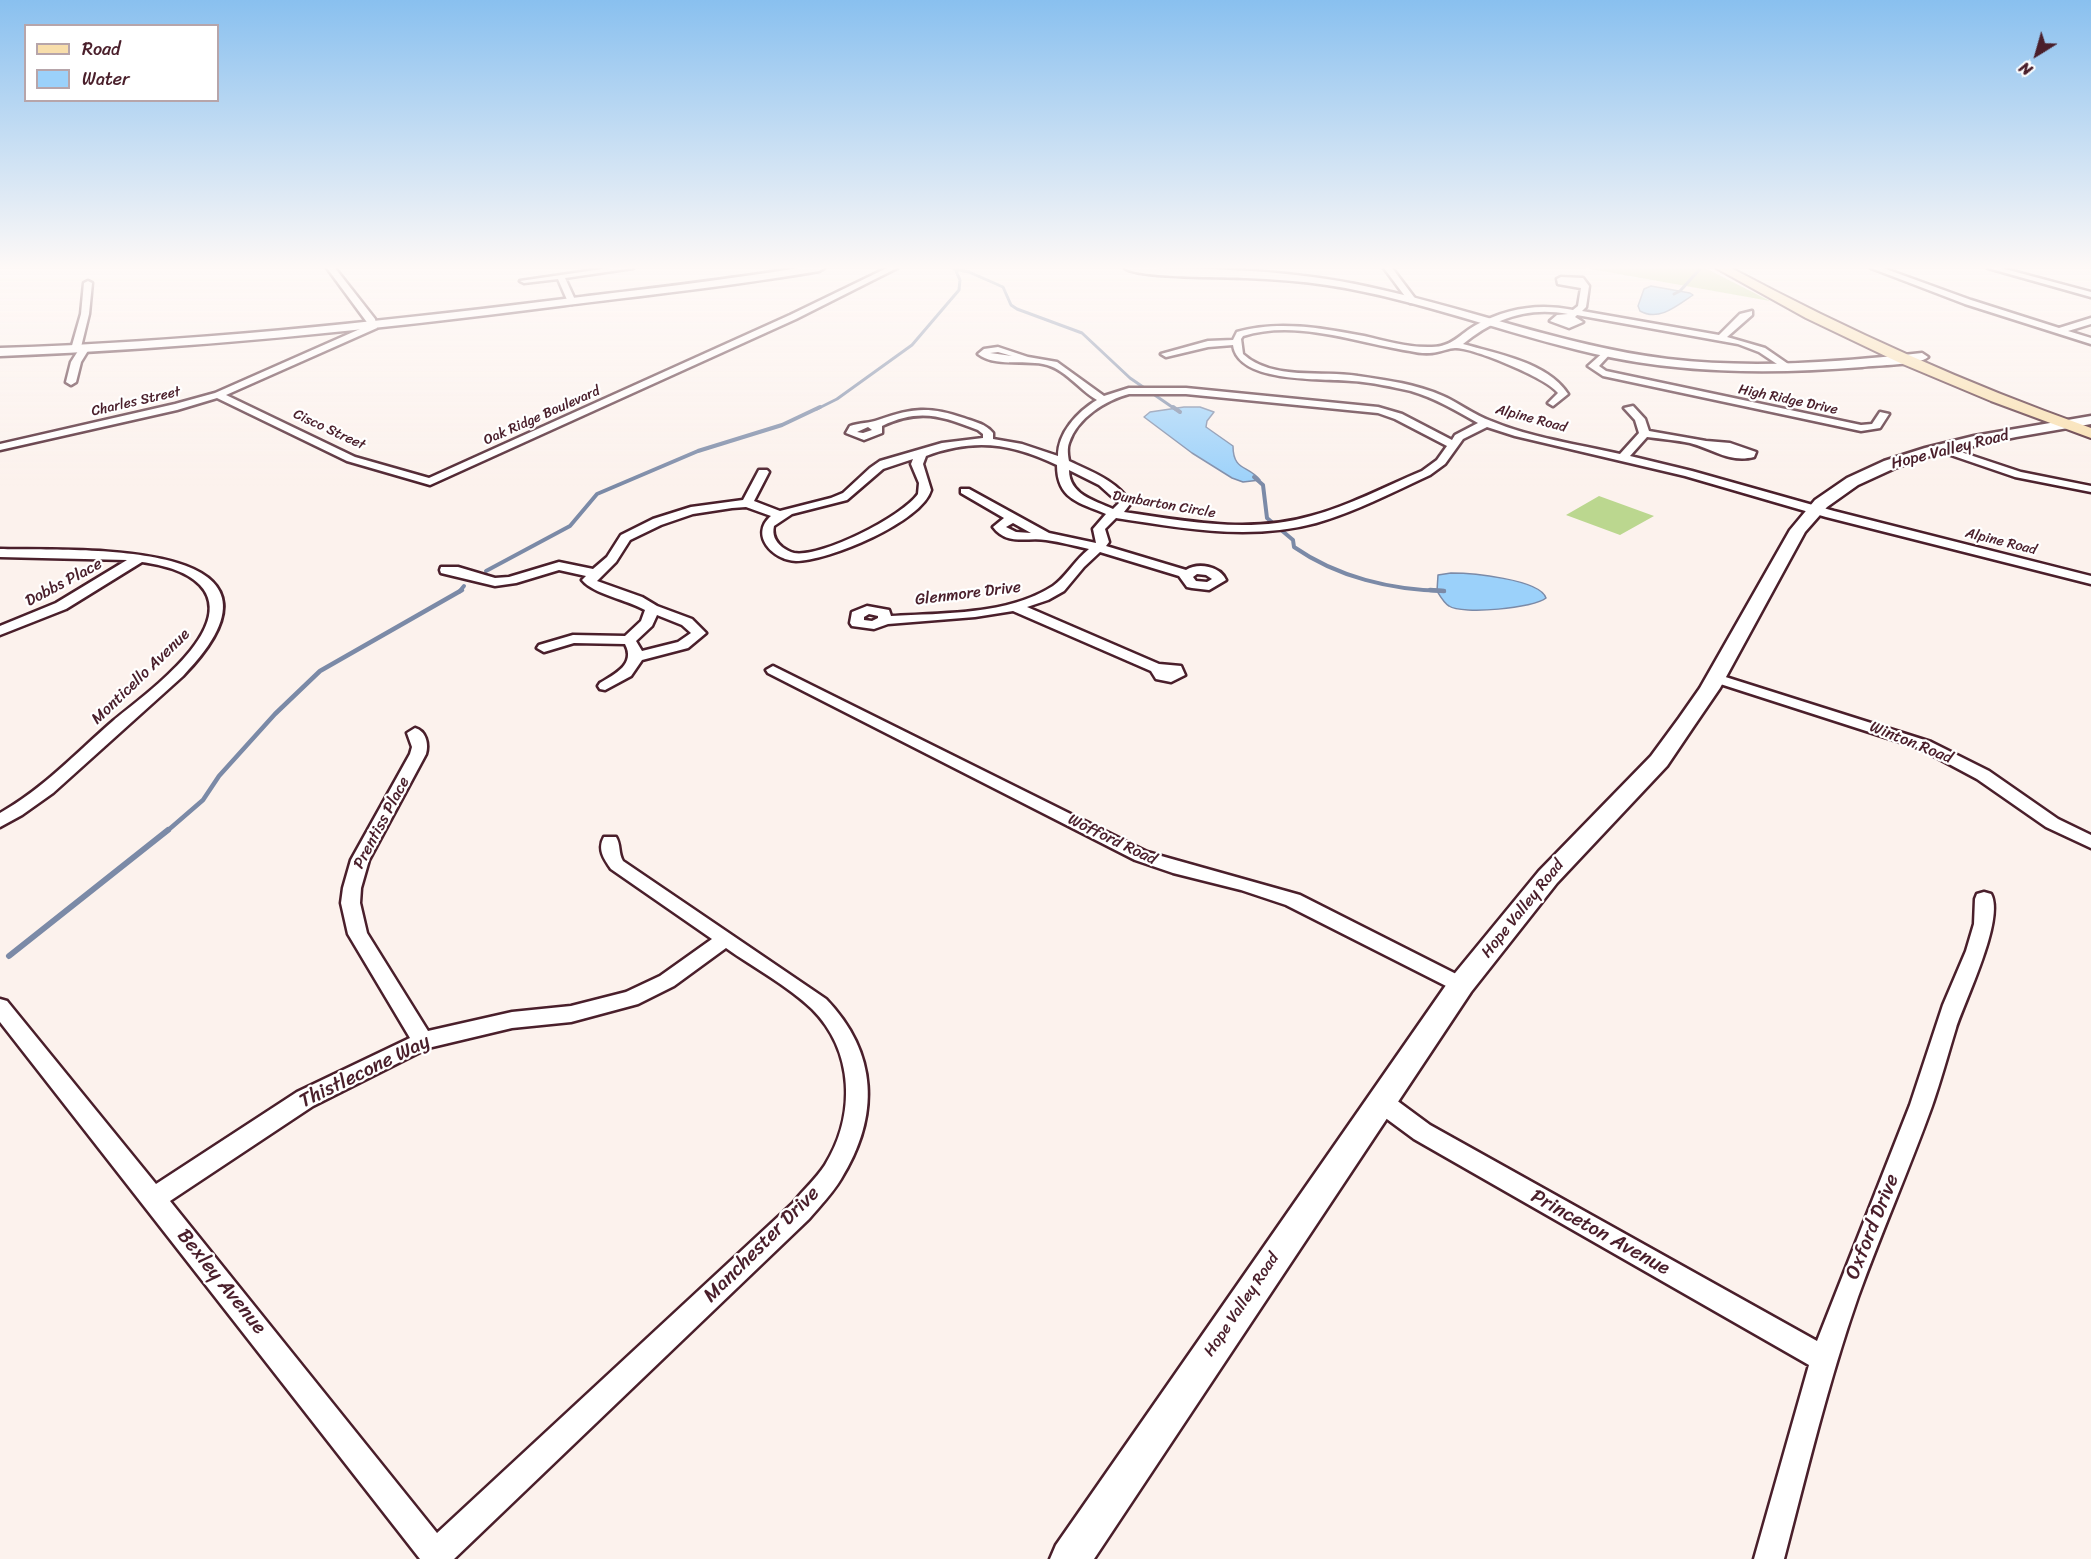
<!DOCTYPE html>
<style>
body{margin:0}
#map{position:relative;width:2091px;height:1559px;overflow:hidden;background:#fcf2ed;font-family:Sriracha,sans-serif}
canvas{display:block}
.legend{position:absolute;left:24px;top:24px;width:195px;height:78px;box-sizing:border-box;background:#fff;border:2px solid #b7a5aa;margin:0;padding:8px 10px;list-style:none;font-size:18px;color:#4a1f2b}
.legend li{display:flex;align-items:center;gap:12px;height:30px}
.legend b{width:30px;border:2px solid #b7a5aa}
.north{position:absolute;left:2007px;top:24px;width:60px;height:60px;-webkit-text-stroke:4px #fff;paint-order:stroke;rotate:217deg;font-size:16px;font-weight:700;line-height:24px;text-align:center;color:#4a1f2b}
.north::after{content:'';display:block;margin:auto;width:21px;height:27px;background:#4a1f2b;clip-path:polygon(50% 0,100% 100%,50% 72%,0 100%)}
</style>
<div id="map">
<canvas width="2091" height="1559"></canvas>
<ul class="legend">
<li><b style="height:8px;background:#f8deab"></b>Road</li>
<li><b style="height:16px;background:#9bd1fa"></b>Water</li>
</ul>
<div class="north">N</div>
</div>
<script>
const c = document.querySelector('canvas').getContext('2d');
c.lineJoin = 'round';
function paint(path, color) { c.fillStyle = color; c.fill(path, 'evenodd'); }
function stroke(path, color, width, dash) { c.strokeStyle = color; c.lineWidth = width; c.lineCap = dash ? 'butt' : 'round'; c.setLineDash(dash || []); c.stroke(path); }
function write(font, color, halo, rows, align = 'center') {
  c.font = font + ' Sriracha,sans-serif'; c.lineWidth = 4.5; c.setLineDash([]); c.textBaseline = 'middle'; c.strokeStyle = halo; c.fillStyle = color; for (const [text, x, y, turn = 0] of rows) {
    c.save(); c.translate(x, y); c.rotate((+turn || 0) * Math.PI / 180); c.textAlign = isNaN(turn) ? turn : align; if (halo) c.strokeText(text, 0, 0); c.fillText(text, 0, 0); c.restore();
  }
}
paint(new Path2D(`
 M1585,268H1705L1770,301Z
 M1599,496L1654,516L1620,535L1566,515Z`), '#bbd78f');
const water = new Path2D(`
 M1651,286L1690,293L1693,295C1678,305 1659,322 1640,311L1638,306L1644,289Z
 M1184,407H1200L1214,412L1207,421L1206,427L1233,446C1233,471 1248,465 1260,480L1243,482L1232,478L1192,453L1144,417L1150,412Z
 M1451,573C1470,573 1540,579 1546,598C1535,608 1462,615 1449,606C1444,603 1440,596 1437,591L1438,575Z`);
paint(water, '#9bd1fa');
stroke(water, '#7b8aa7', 1.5);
stroke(new Path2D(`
 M954,269L969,272L1003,287L1011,305L1017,309L1082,333L1130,378L1175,409
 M1674,294L1680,291L1700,269
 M817,409L837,399L912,345L959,290L960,280L955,269`), '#7b8aa7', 3);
stroke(new Path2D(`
 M1173,407L1180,412
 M1254,477L1263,485L1267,518L1293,540L1294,547C1337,577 1391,590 1444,591
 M486,571L570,526L597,494L698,451L782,425L820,407
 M459,592L464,586`), '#7b8aa7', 4);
stroke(new Path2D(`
 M1430,590L1444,591
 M166,832L203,800L219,776L275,714L320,671L462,590`), '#7b8aa7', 4.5);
stroke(new Path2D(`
 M9,956L168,830`), '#7b8aa7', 6);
const street = new Path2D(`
 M327,268H335L375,319L377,328L226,395L355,457L429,478L790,315L887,268H897L796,319L430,485L347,461L217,398L177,410L0,450V444L175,404L215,393L369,325Z
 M609,268H633L565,278L576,302L572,304L568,302L558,279L524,283L520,281Z
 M1384,268H1392L1417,301L1416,303H1410Z
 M1871,268H1883L1971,300L2059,328L2091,318V324L2068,331L2091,338V344L1965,304Z
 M1988,268H2001L2091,292V297Z
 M1561,277L1583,278L1589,286L1586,307L1582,311L1719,335L1740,314L1752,311V315L1727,337L1765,348L1794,368L1786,370L1759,352L1738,344L1577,315L1575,317L1583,322L1569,328L1550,321L1557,315L1568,314C1528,306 1493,319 1463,344C1497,354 1547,362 1568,394L1553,406L1548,403L1558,393C1547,378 1474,348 1455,348C1449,348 1443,351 1437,352C1429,354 1418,353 1410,351C1357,343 1297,319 1243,336L1241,339L1243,354C1273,381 1322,370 1358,376C1386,380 1416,384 1443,396C1459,403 1474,415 1491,421C1532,438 1577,444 1620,454L1639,433L1635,420L1624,408L1633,406L1645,419L1649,431L1706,441L1730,443L1756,452L1754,457C1729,463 1713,449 1690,443C1676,440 1662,439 1647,437L1630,456L1692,471L1834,511L2091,576V584L1826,517L1685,476L1515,436L1487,427L1463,439L1445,464L1430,475C1393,492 1355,512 1316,523C1249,541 1182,528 1116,518L1105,529L1109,542L1106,546L1186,570C1198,562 1220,566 1226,580L1209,590L1192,588L1187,587L1179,576L1100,552L1084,567L1064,591L1048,600L1027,607L1159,664L1181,666L1185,675L1171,682L1156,679L1151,671L1013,611L975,617L888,624L874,629L852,626L850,623L852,612L867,606L889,610L891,616C944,613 1008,615 1053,586C1065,578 1075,560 1089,549C1075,546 1061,542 1046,540C1027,537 1007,546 993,527L1004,518L961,493V489H969L1049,533L1096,543L1093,529L1106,514C1078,502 1057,499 1057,465C1011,443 974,438 926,456L923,464L931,490C922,522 828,561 796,561C773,560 749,535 771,516L746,507L732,508L693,514L661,525L630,540L616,562L597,581L642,597L657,606L692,619L706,633L688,648L642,660L631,676L605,690L600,689L598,686L600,683C615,674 636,664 625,644L574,643L544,652L537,648L539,645L573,635L625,636L641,621L645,610C628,600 593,594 582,580L586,576L559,570L516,583L495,586L441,573L440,570L441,567H458L495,578L509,577L559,562L593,569L607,557L621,535L653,519L691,507L743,500L759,470H767L769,472L754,501L780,511L831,498L843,493L870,468L880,461L942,443L983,438V434L978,430C941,416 920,408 882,426V433L864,440L846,433L850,426C859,423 870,423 878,420C912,408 929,406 964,418C975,422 986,424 993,433V439L1022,444L1058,456C1058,433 1077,412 1097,400C1078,389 1065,368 1043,364C1023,360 995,367 978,354L984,349L998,347L1028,357L1057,362L1104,396L1129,388H1186L1378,407L1402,414L1452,440L1455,435L1478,423C1457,411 1435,398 1411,391C1393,387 1371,382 1352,381C1322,378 1238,384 1233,345L1208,347L1166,357L1161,354L1208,341L1233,340L1237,332C1277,320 1323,328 1364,336C1386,341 1409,348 1432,347C1452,347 1460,334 1476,325C1507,308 1539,303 1573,310L1578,306L1581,288L1558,284L1557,279ZM998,352L1012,356L990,353ZM1129,394H1186L1378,413L1395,419L1447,446L1437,460L1422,471C1386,486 1349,506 1311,516C1249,534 1186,521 1124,512L1131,503C1116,480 1092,472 1069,461C1068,456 1067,448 1069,443C1077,418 1106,400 1129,394ZM868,427L872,430L863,433L857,432ZM913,459L911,464L919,483L918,494C903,516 821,558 794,553C790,552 785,549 782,547C775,541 772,535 774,526L792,514L847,500L883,469ZM1069,470L1099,485L1119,503L1113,509C1093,500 1069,494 1069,470ZM1013,523L1031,533L1016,532L1006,527ZM1197,574L1206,575L1212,579L1207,582L1196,581L1193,577ZM869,614L878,616V618L872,621L864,620V617ZM657,615L682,625L691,633L678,642L642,651L636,641L652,626Z
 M88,281L92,283L89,314L81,347L89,349L81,362L76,382L71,385L66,382L71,362L78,351L71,349L81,314L84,283Z
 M1606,350L1611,353L1599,366L1606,371L1861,425L1872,424L1880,412L1889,414L1880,428L1861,431L1603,376L1588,366Z
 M1943,446L2021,472L2091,486V492L2015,477L1939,451L1938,449Z
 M0,549C77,551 318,537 183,676L53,793L22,815L0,827V813C43,789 76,753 113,721C141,697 241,628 200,585C185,570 162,565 142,562L66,609L0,635V626L56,603L127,560L0,557Z
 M773,666L1147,852L1300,895L1468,980L1471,985L1468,990L1461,993L1454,990L1286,905L1241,890L1173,873L1135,860L768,673L766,670Z
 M1716,674L1931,742L1989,771L2058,819L2091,835V848L2046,827L1977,779L1919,748L1711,681L1709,678L1711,675Z
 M415,728C426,731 429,744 426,754L369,860L361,888L360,903L367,933L428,1031L512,1012L571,1006L626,992L660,976L712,939L611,869C604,859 597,849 604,837H616C621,845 618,853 623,861L826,999C878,1053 880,1116 841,1179C832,1194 820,1206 809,1219L454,1559H420L0,1022V999L7,1001L156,1184L297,1092L410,1038L348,934L341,903L343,888L351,860L410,754L412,747L407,733ZM726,948C754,968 787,985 812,1009C854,1051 856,1115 825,1165C816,1179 803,1190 793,1203L437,1533L170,1201L313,1106L428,1048L512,1028L571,1022L638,1004L674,986Z
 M1984,892L1991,894C2005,919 1965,1000 1956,1028C1948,1054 1941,1080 1932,1106C1909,1170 1881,1233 1858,1297C1828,1383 1807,1471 1784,1559H1754L1809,1365L1414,1139L1372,1108L1369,1101L1372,1094L1380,1092L1388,1094L1430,1125L1817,1341L1910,1105L1943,1005L1966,951L1974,924L1975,899L1977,894Z`);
const secondary = new Path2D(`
 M799,268H824L819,271C733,286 646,295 559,306C373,330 187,349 0,356V348C186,342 371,323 556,300C637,290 718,281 799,268Z
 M1125,268C1201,268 1280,269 1355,284C1461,305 1561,346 1668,359C1753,369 1838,362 1922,353L1928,357C1920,365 1876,365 1862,367C1773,374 1683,374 1595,354C1506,334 1419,299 1327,285C1300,281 1273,279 1246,278C1225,277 1137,278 1125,268Z
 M2091,416V424L2016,437L1936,454L1895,468L1858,485L1827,507L1805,532L1720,688L1694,726L1667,766L1557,883L1471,992L1094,1559H1050L1056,1545L1451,978L1539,871L1651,756L1679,718L1700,688L1790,530L1815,500L1847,478L1884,461L1925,448L1974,436Z`);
const primary = new Path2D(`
 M1716,268H1731C1847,330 1967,384 2091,428V438L1991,401L1898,362L1806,318Z`);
stroke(street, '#4a1f2b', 5);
stroke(secondary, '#4a1f2b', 5);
stroke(primary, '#4a1f2b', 4);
paint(street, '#fff');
paint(secondary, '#fff');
paint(primary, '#f8deab');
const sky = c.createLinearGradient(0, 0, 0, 486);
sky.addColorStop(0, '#89c0ef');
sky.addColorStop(0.55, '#fef9f7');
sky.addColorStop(1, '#fef9f700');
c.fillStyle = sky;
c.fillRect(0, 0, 2091, 486);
write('14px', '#4a1f2b', '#fff', [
 ["High Ridge Drive",1788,400,12],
 ["Charles Street",136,402,-13],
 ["Oak Ridge Boulevard",542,416,-24],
 ["Alpine Road",1531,419,15],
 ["Cisco Street",329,430,25],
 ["Dunbarton Circle",1164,505,10],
 ["Alpine Road",2001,542,14]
]);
write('16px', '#4a1f2b', '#fff', [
 ["Hope Valley Road",1950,450,-14],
 ["Dobbs Place",64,583,-28],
 ["Glenmore Drive",968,594,-7],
 ["Monticello Avenue",141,677,-44],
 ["Winton Road",1911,743,22],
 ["Prentiss Place",382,823,-62],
 ["Wofford Road",1112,840,26],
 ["Hope Valley Road",1523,909,-51],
 ["Hope Valley Road",1242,1305,-56]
]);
write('20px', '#4a1f2b', '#fff', [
 ["Thistlecone Way",365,1072,-26],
 ["Oxford Drive",1873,1227,-68],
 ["Princeton Avenue",1600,1233,29],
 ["Manchester Drive",762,1245,-45],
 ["Bexley Avenue",221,1282,51]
]);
</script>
